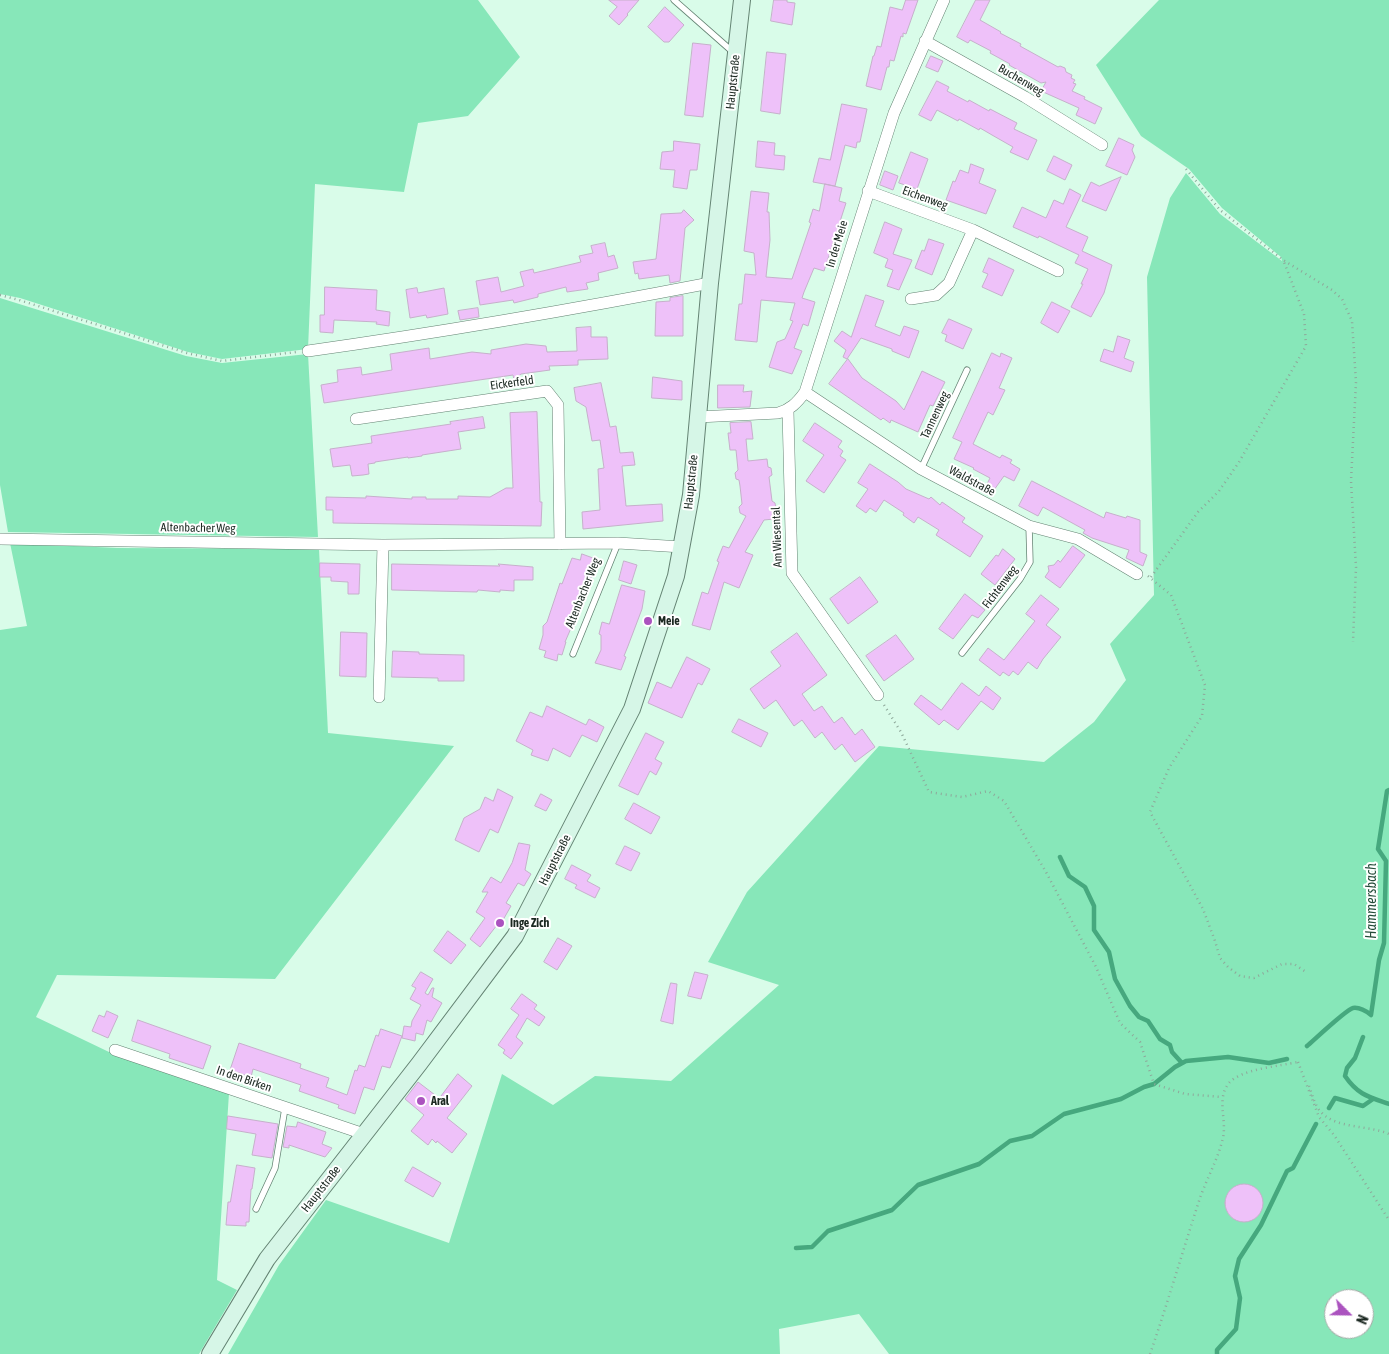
<!DOCTYPE html>
<meta charset="utf-8">
<style>
body{margin:0}
#map{position:relative;width:1389px;height:1354px;overflow:hidden;background:#d9fce9;font-family:"Asap Condensed",sans-serif}
canvas{display:block}
.north{position:absolute;left:1324px;top:1289px;width:50px;height:50px;box-sizing:border-box;background:#fff;border:1px solid #a4a9a6;border-radius:50%;rotate:113deg;font-size:14px;font-weight:700;line-height:20px;text-align:center;color:#1b2821}
.north::after{content:'';display:block;margin:auto;width:18px;height:22px;background:#ab53bf;clip-path:polygon(50% 0,100% 100%,50% 72%,0 100%)}
</style>
<div id="map">
<canvas width="1389" height="1354"></canvas>
<div class="north">N</div>
</div>
<script>
const c = document.querySelector('canvas').getContext('2d');
c.lineJoin = 'round';
function paint(path, color) { c.fillStyle = color; c.fill(path, 'evenodd'); }
function stroke(path, color, width, dash) { c.strokeStyle = color; c.lineWidth = width; c.lineCap = dash ? 'butt' : 'round'; c.setLineDash(dash || []); c.stroke(path); }
function write(font, color, halo, rows, align = 'center') {
  c.font = font + ' "Asap Condensed",sans-serif'; c.lineWidth = 4; c.setLineDash([]); c.textBaseline = 'middle'; c.strokeStyle = halo; c.fillStyle = color; for (const [text, x, y, turn = 0] of rows) {
    c.save(); c.translate(x, y); c.rotate((+turn || 0) * Math.PI / 180); c.textAlign = isNaN(turn) ? turn : align; if (halo) c.strokeText(text, 0, 0); c.fillText(text, 0, 0); c.restore();
  }
}
paint(new Path2D(`
 M0,0H478L520,57L468,116L418,123L404,192L315,184L308,349L222,359L188,352L20,298L0,294Z
 M1159,0H1389V1354H889L859,1314L779,1329L780,1354H228L279,1265L326,1200L449,1243L502,1074L553,1105L595,1076L671,1081L779,985L708,962L747,892L879,746L1044,762L1094,722L1126,680L1110,644L1154,595L1147,277L1170,198L1186,173L1220,214L1282,261L1281,257L1222,208L1189,169L1141,136L1096,65ZM1334,1299H1364V1329H1334Z
 M0,298L186,356L222,363L308,354L318,537L8,532L0,485Z
 M10,543L117,548L319,549L328,733L454,746L275,979L57,975L36,1017L109,1052L229,1093L217,1280L237,1290L199,1354H0V630L27,626Z`), '#87e7b9');
stroke(new Path2D(`
 M1060,857L1069,876L1085,887L1094,906V930L1109,952L1115,979L1130,1006L1139,1017L1148,1021L1160,1039L1170,1045L1172,1052L1182,1063
 M1363,1037L1355,1058L1347,1068L1345,1076C1358,1095 1369,1097 1389,1104
 M1307,1046C1314,1040 1347,1009 1353,1008C1360,1007 1366,1011 1371,1015L1379,960L1384,943L1386,861L1378,849L1387,791L1389,790
 M1329,1108L1335,1098L1363,1106L1373,1099
 M796,1248L812,1247L828,1231L892,1210L918,1185L979,1164L1010,1141L1032,1136L1064,1114L1121,1099L1144,1087L1154,1084L1175,1067L1186,1061L1228,1057L1269,1063L1287,1059
 M1217,1354V1350L1236,1329L1240,1298L1235,1276L1239,1259L1261,1225L1287,1171L1293,1168L1316,1124`), '#46a87e', 4.5);
const building = new Path2D(`
 M609,0H639L627,14L628,15L619,25L609,16L617,7Z
 M774,0H787V2L795,3L792,25L771,21Z
 M906,0H918L906,34L903,33V37L901,36L894,61L890,60L889,67H887L881,90L866,86L873,56H874L877,46L881,47L890,7L902,10Z
 M976,0H990L980,20L1001,32L1000,33L1021,44L1020,46L1058,67L1060,66L1065,68L1066,72L1072,75L1071,78L1075,80L1073,83L1076,84L1072,91L1085,97L1084,99L1102,108L1095,124L1076,115L1079,108L1041,91L1046,82L1041,83L1009,65L1010,64L990,53L991,51L970,40L968,43L957,37Z
 M665,7L684,25L669,42H664L648,27Z
 M693,43L711,45L703,117L685,115Z
 M767,52L786,54L780,114L761,111Z
 M931,56L943,61L938,72L926,67Z
 M937,81L949,87L947,91L968,102L969,100L989,111L990,109L1017,123L1014,129L1037,140L1028,160L1010,152L1013,147L992,135L980,128L979,130L959,119L958,121L937,110L931,121L919,115Z
 M842,104L867,109L860,142H857L856,148L845,145L835,186L813,182L819,158L830,160Z
 M1119,138L1134,145L1132,150L1135,157L1127,175L1106,166Z
 M674,141L700,144L697,170H690L687,189L673,187L675,170L660,169L662,152L673,151Z
 M758,141L775,143L774,155L785,156L784,170L756,167Z
 M911,152L928,159L917,189L899,183Z
 M1054,156L1072,165L1065,180L1047,171Z
 M971,164L984,169L979,183L996,190L986,214L946,200L953,181L955,182L960,170L968,173Z
 M885,171L898,176L893,190L880,185Z
 M1121,177L1106,211L1082,201L1091,182L1099,186Z
 M825,184L842,188L839,201L846,203L824,271L814,268L804,292L802,298L815,302L808,326L803,324L794,348L802,351L792,374L769,367L777,342L785,339L793,321L790,320L795,303L761,300L757,342L735,340L739,304H742L745,274L756,275L754,253L744,251L751,191L769,193L767,212H769L770,240L766,277L792,279L811,223L809,222L813,209L819,211Z
 M1070,189L1081,195L1066,227L1088,237L1082,251L1112,265L1104,293L1091,317L1071,307L1083,284H1081L1088,269L1075,263L1079,255L1039,236L1038,238L1013,227L1022,207L1046,218L1054,200L1063,204Z
 M684,210L694,220L685,228L680,281L670,283L669,275L639,279L638,273L635,274L633,262L656,259L661,214L681,213Z
 M885,222L902,229L893,254L912,260L899,290L887,286L893,270L885,267L888,259L874,253Z
 M929,239L944,244L932,275L915,268L922,250L924,251Z
 M605,243L608,257L614,255L618,268L598,273L599,280L586,283L588,289L567,292L566,287L538,294V297L514,303L513,300L480,305L476,281L498,277L501,292L524,286L520,272L533,269L534,273L581,262L579,256L593,253L591,246Z
 M989,258L1014,270L1002,296L982,287L988,274L983,272Z
 M325,287L377,290L376,310L390,312L389,326L376,324L377,322L334,320L333,333L320,332V315H324Z
 M417,288L418,293L444,288L448,314L427,318L426,315L410,318L406,290Z
 M866,295L884,301L875,326L900,336L904,326L919,331L909,358L892,351V349L861,338L847,359L843,357L846,350L834,341L842,331L851,337Z
 M683,296V336H655L656,302L670,301V298Z
 M1052,302L1070,311L1058,333L1041,323Z
 M478,308L479,317L460,320L458,311Z
 M949,319L972,329L963,349L945,341L947,335L942,333Z
 M591,327V337H607L608,359L578,360V365L549,366L550,370L521,374L514,380L513,375L324,403L321,385L338,382L337,370L361,367L362,375L392,370L390,354L429,348L430,359L472,352L491,354V350L526,344L546,346L547,352L577,351L576,328Z
 M1118,336L1130,340L1124,358L1134,362L1131,372L1100,361L1104,349L1113,352Z
 M992,353L1000,357L1001,353L1012,358L999,388L1005,390L993,415L988,412L973,444L1000,458L1002,455L1012,460L1010,463L1020,469L1014,481L1004,476L994,490L986,486L990,478L973,469L974,468L954,459L962,442L953,438Z
 M848,359L862,378L896,401L904,410L922,371L945,382L933,406L930,405L918,432L891,420L890,423L883,418L881,420L829,384Z
 M653,377L682,381V400L652,398Z
 M601,383L610,427L616,426L620,453L633,452L635,465L622,466L626,506L662,504L663,521L583,529L582,512L600,510L598,469L604,468L600,440L592,441L586,407L576,401L574,388Z
 M718,385H744L743,392L752,391L750,407L718,408Z
 M537,412L540,502H542L541,526L333,523V510H326V497L366,498V496L412,499V497H426V499H458V496L490,497L506,488H513L510,413Z
 M483,417L485,428L458,432L461,449L422,455V456L408,458V457L375,462V463L368,464L369,474L363,475L352,476L350,465L333,467L330,449L372,443L371,436L451,424L450,422Z
 M751,422L753,439H746L748,461L767,459L768,467L771,468L772,475L769,477L772,501L775,503L776,509L773,511L774,519L764,520L745,552L753,555L739,588L724,582L710,630L692,625L702,592L708,594L719,562L717,561L723,546L729,548L746,516L740,513L739,507L742,504L740,486L739,480L736,479L735,473L738,470L736,450H730L728,433H731L730,423Z
 M815,423L842,441L838,447L843,451L840,456L846,460L824,493L806,481L824,455L803,441Z
 M870,464L898,482L906,489L929,499L931,497L940,505L942,502L965,518L962,522L983,536L970,557L936,535L939,530L918,517L914,523L903,515L904,513L884,500L876,512L870,508L866,513L856,506L868,489L858,483Z
 M1032,481L1104,518L1106,512L1126,518L1127,516L1140,520V552L1147,555L1143,566L1126,558L1129,550L1092,538L1083,533L1085,530L1043,507L1038,516L1019,506Z
 M1073,546L1085,555L1060,588L1045,577L1049,571L1048,566L1054,565L1058,560L1060,562Z
 M1003,549L1015,559L995,585L981,574L996,555L998,556Z
 M582,554L593,558L592,563L595,565L591,578L589,577L585,591L583,590L579,603L573,602L575,619L565,642H566L562,655L558,654L557,661L544,657L546,651L539,649L543,635V626L547,622L560,583L562,584L572,558L580,560Z
 M624,561L637,565L631,584L619,580Z
 M320,563L360,564L359,594H348V582L331,581V577H320Z
 M392,564L500,566L498,564L533,567V580H514V591L500,590V592L478,590L477,592L392,590Z
 M860,577L878,602L848,624L830,599Z
 M622,585L645,591L642,609L628,646L624,656L626,657L621,670L595,663L601,650V635L599,634L602,622L609,624Z
 M965,594L985,610L978,618L972,615L953,639L939,629Z
 M1041,595L1059,609L1046,625L1061,637L1043,659L1037,669L1028,662L1018,675L1013,671L1009,676L1003,672L1000,676L979,660L988,648L1004,660L1035,621L1026,614Z
 M341,632L367,633L366,677L340,676Z
 M797,633L827,675L802,694L814,711L822,706L834,723L842,717L855,735L862,729L875,747L855,762L842,744L835,750L822,732L815,738L802,720L794,726L776,700L764,709L750,689L781,666L771,652Z
 M896,635L914,659L884,681L866,656Z
 M393,651L419,652V654L464,655V681H438V678L392,677Z
 M687,657L710,669L702,685L698,683L682,718L648,703L657,682L671,688Z
 M962,683L979,696L986,686L1001,698L993,710L981,701L958,730L944,720L939,725L914,704L921,695L941,710Z
 M547,706L586,725L589,719L604,727L597,742L582,735L570,757L553,748L548,761L531,755L533,750L516,741L530,712L542,717Z
 M739,719L768,733L761,747L732,732Z
 M646,733L664,742L655,759L662,763L656,775L650,771L638,795L619,786Z
 M498,789L513,797L498,833L490,829L479,852L455,840L464,818L480,809L485,797L493,801Z
 M541,794L552,800L546,811L535,806Z
 M634,803L660,817L651,834L625,819Z
 M519,843L530,845L525,870L531,874L524,886L518,883L506,903L511,906L499,927L497,925L480,947L470,939L485,918L476,912L488,892H482L491,877L501,883L512,863Z
 M625,846L640,853L631,871L616,864Z
 M572,865L591,875L587,881L600,888L595,898L575,888L577,885L565,879Z
 M448,931L466,945L451,964L434,951Z
 M558,938L572,946L557,970L544,962Z
 M421,972L433,979L425,993L428,995L432,988H434L432,997L442,1003L431,1022L427,1020L423,1035L416,1033L415,1041L402,1038L404,1026L411,1027L412,1021L421,1005L410,999L416,988L412,986Z
 M695,972L708,975L701,999L688,996Z
 M671,983L677,984L673,1024L661,1021Z
 M522,994L537,1005L534,1009L545,1017L539,1026L527,1018L516,1037L523,1043L511,1059L503,1053L505,1050L498,1045L519,1015L511,1009Z
 M107,1011L118,1016L108,1038L92,1031L99,1015L104,1017Z
 M138,1020L211,1046L203,1069L169,1058L170,1054L132,1041Z
 M381,1029L402,1036L390,1068L382,1066L374,1090L364,1087L355,1114L338,1108L339,1105L299,1091L301,1085L253,1069L251,1077L230,1070L239,1043L301,1064L300,1068L329,1078L326,1087L347,1095L355,1070L357,1071L359,1065L365,1067L376,1035L378,1036Z
 M458,1074L472,1086L447,1118L467,1134L452,1153L437,1141L436,1143L432,1139L428,1145L411,1131L424,1115L405,1099L418,1082L439,1098Z
 M228,1116L278,1124L272,1158L252,1155L256,1134L227,1129Z
 M298,1122L326,1132L322,1144L332,1148L325,1157L289,1145V1148L283,1147L287,1126L296,1127Z
 M237,1165L255,1168L252,1189H251L249,1222H246V1226L226,1225L228,1202H230Z
 M413,1167L441,1183L433,1197L405,1181Z
 M1225 1203a19 19 0 1 1 38 0a19 19 0 1 1-38 0Z`);
paint(building, '#eec1f9');
stroke(building, '#c5b0ca', 1);
const service = new Path2D(`
 M674,0L733,52
 M921,469L967,370
 M962,653L1020,579L1030,562L1029,526
 M573,654L618,543
 M256,1209L275,1168L285,1108`);
const minor = new Path2D(`
 M925,41L1025,97L1102,145
 M868,191L973,230L949,283L936,295L911,299
 M973,230L1058,271
 M308,351C443,332 576,309 710,283
 M805,392L921,469L1029,526L1078,539L1137,574
 M788,411L792,573L878,695
 M698,417L778,413C790,410 797,403 805,392L894,113L944,0
 M356,419L547,391L558,405L560,544
 M0,539L383,545L618,543L682,547
 M379,697L383,545
 M115,1050L364,1134`);
const secondary = new Path2D(`
 M210,1354L267,1259L419,1064L515,936L632,709L676,576L691,495L710,283L742,0`);
stroke(service, '#648373', 7);
stroke(minor, '#648373', 12);
stroke(secondary, '#648373', 18);
stroke(new Path2D(`
 M1186,169L1220,210L1283,260L1332,290L1342,299L1352,321L1356,382L1351,481L1356,567L1353,642
 M0,295L19,300L187,353L222,361L296,352
 M1148,576L1171,595L1205,685L1202,716L1169,768L1150,812L1203,909L1215,941L1220,958L1228,967L1240,976L1254,978L1282,964H1294L1306,972
 M1151,577L1198,512L1219,491L1239,462L1306,346L1304,314L1284,262
 M884,705L901,732L929,792L962,797L988,791L1004,801L1046,872L1096,967L1120,1023L1140,1042L1154,1084L1185,1094L1222,1097
 M1298,1062L1319,1117L1334,1135L1389,1220
 M1309,1086C1312,1094 1315,1106 1321,1112C1336,1129 1369,1125 1389,1134
 M1150,1354C1168,1302 1183,1250 1200,1198C1207,1178 1218,1159 1223,1138C1227,1119 1216,1099 1229,1083C1241,1069 1280,1066 1298,1062`), '#8ea89a', 2.5, [1, 4]);
stroke(service, '#fff', 5.5);
stroke(minor, '#fff', 11);
stroke(secondary, '#d6f6e7', 16);
for (const [x, y, r, color] of [
 [648,621,5,"#ab53bf"],
 [500,923,5,"#ab53bf"],
 [421,1101,5,"#ab53bf"]
]) { const dot = new Path2D(); dot.arc(x, y, r, 0, 2 * Math.PI); c.fillStyle = color; c.fill(dot); stroke(dot, '#fff', 2); }
write('12px', '#1b2821', '#fff', [
 ["Buchenweg",1021,80,30],
 ["Hauptstraße",733,82,-84],
 ["Eichenweg",925,198,20],
 ["In der Meie",837,244,-73],
 ["Eickerfeld",512,383,-8],
 ["Tannenweg",935,415,-65],
 ["Waldstraße",972,481,28],
 ["Hauptstraße",691,482,-84],
 ["Altenbacher Weg",198,528,1],
 ["Am Wiesental",777,537,-92],
 ["Fichtenweg",1000,587,-53],
 ["Altenbacher Weg",583,593,-68],
 ["Hauptstraße",555,860,-63],
 ["In den Birken",244,1079,19],
 ["Hauptstraße",321,1189,-52]
]);
write('bold 12px', '#1b2821', '#fff', [
 ["Meie",658,621],
 ["Inge Zich",510,923],
 ["Aral",431,1101]
], 'left');
write('italic 14px', '#234c39', '#fff', [
 ["Hammersbach",1372,901,-90]
]);
</script>
